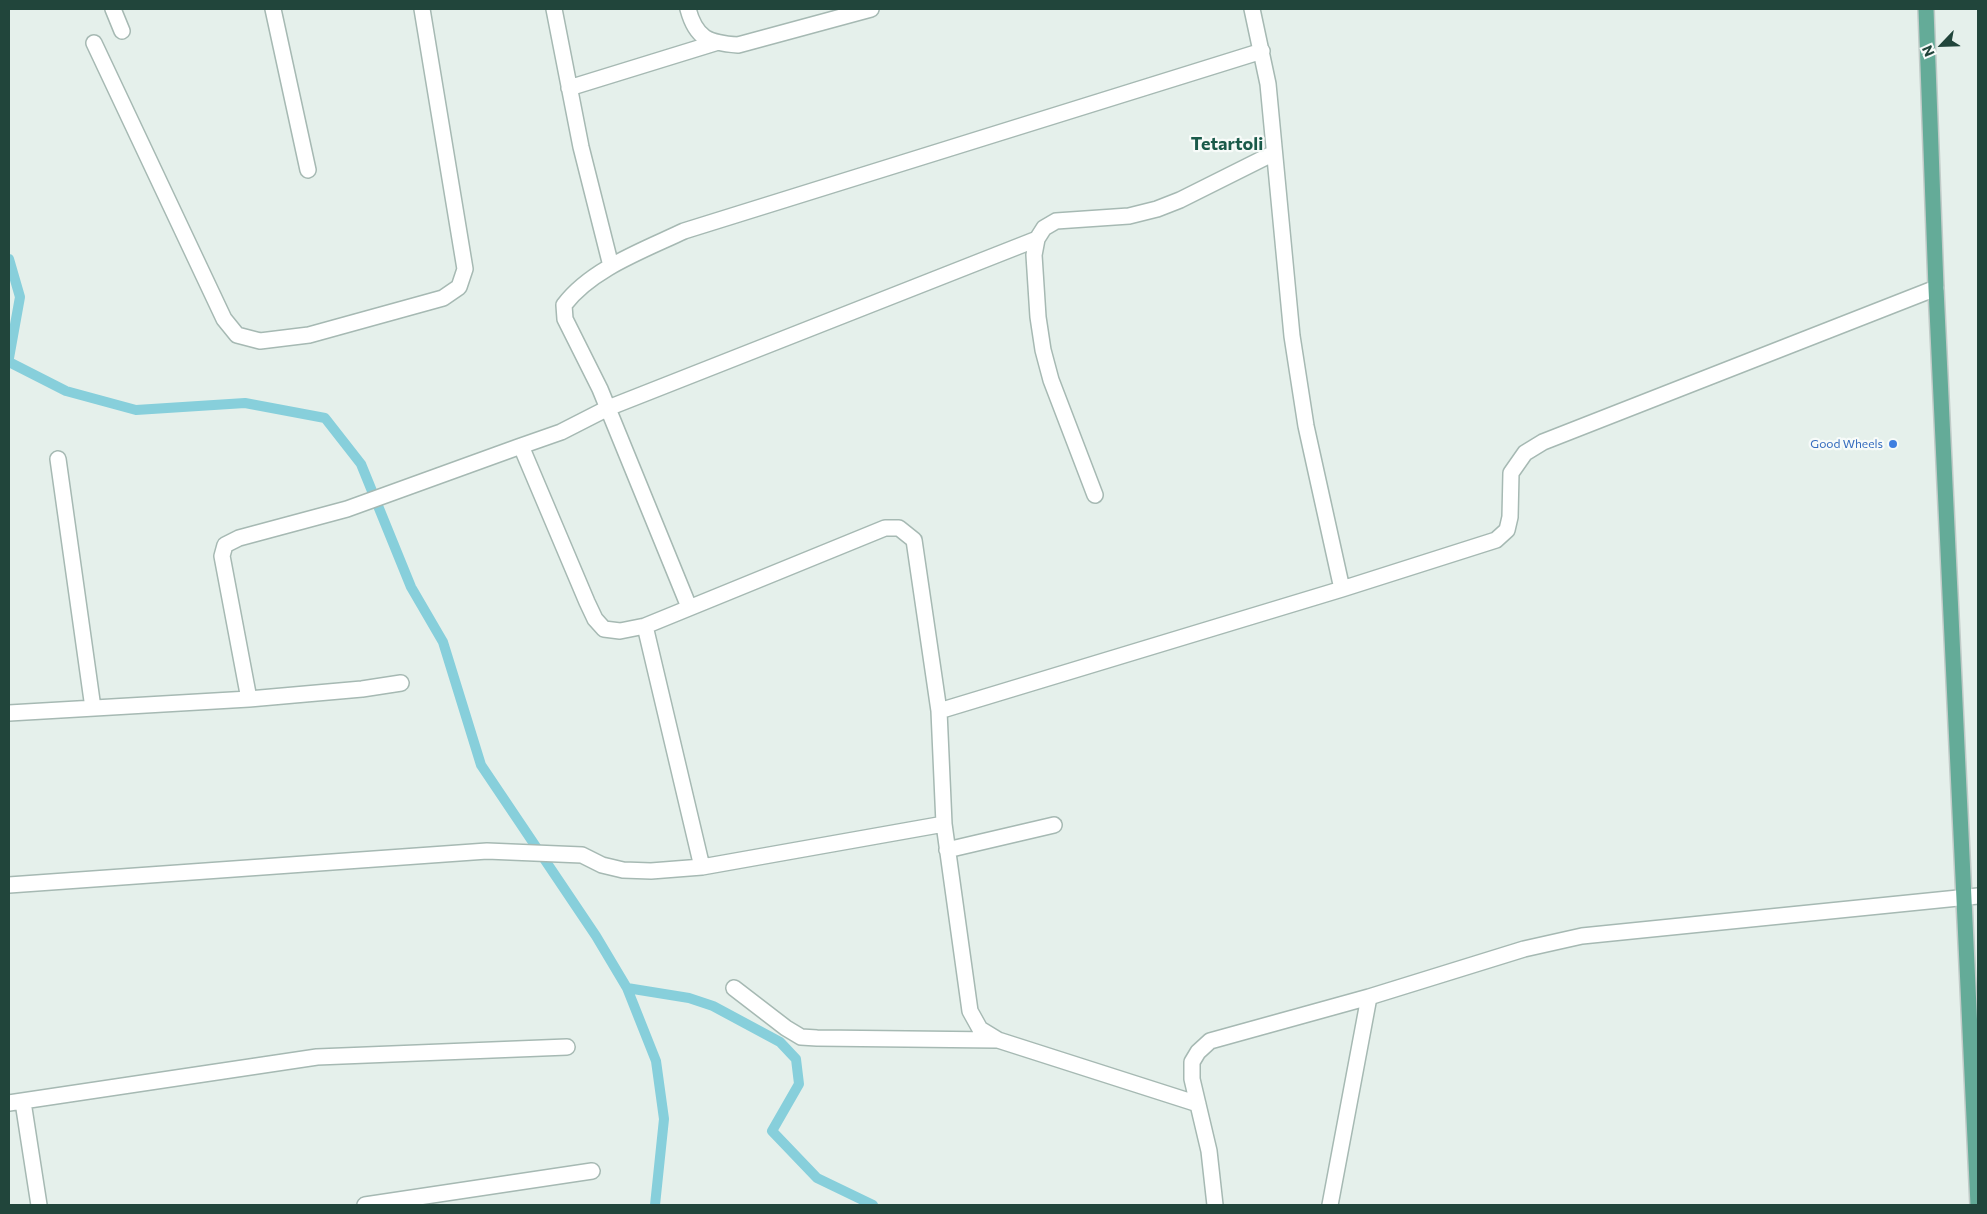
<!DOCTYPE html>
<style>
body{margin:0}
#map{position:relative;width:1987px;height:1214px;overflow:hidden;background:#e5f0eb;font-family:Commissioner,sans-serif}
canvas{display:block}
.frame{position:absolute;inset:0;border:10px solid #21453b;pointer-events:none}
.north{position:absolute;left:1917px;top:20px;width:50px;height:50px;-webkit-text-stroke:4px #f7fbf9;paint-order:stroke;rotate:246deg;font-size:14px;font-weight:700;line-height:20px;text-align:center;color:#21453b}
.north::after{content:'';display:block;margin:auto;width:18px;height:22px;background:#21453b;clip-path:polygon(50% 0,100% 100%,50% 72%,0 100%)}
</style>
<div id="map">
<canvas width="1987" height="1214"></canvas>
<div class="frame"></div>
<div class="north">N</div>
</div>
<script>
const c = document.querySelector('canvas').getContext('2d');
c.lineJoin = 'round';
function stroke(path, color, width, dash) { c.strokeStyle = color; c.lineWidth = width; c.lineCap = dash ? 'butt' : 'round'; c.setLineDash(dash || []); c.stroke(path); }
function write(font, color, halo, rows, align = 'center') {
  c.font = font + ' Commissioner,sans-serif'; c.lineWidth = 4.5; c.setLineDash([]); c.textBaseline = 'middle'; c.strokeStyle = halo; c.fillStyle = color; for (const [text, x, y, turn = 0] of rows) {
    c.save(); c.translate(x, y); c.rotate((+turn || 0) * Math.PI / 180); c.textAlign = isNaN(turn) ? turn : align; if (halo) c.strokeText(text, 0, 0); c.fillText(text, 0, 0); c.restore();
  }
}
stroke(new Path2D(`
 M9,259L20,297L9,358
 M9,362L66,391L136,410L245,403L325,418L361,464L411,587L443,642L481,765L596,936L627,988L656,1061L664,1119L655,1205
 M627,988L689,998L713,1006L780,1042L796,1059L799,1084L772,1131L817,1178L873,1205`), '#87cfdb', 10);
const street = new Path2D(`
 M113,9L122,31
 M273,9L308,170
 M554,9L581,147L611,266
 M688,9C696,39 709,43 738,45L871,9
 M1252,9L1268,84L1292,336L1306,426L1342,589
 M94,43L224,319L237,335L260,341L309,335L443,298L459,287L465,269L422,9
 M569,88L715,43
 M58,459L93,708
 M1095,495L1051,380L1043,350L1038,317L1034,255L1037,239L1044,228L1056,221L1129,216L1157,209L1180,200L1274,153
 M689,607L600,389L565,319L564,305C591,269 644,250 684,231L1262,51
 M645,626L702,867
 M401,683L362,689L249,699L222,556L225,545L239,538L347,509L521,446
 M939,711L914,540L899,528H885L645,626L620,631L604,629L595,619L587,602L521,446L561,432L608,408L1037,239
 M9,713L249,699
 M947,850L1054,825
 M9,885L487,851L582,855L602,865L623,870L651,871L702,867L944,824
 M734,988L786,1028L801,1037L817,1038L996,1040
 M23,1102L39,1205
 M9,1103L317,1057L567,1047
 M1198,1104L998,1040L980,1029L970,1011L944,824L939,711L1342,589L1496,540L1507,530L1510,517L1511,473L1525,453L1543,442L1936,288
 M365,1205L592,1171
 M1215,1205L1209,1151L1192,1079V1062L1198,1052L1210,1041L1369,997L1524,949L1582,936L1978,896
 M1330,1205L1369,997`);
const primary = new Path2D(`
 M1926,9L1936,288L1978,1205`);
stroke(street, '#a6b9b3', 18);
stroke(primary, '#c1cbc8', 18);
stroke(street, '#fff', 15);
stroke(primary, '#64ab98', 15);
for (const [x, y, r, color] of [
 [1893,444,5,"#3f7fe0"]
]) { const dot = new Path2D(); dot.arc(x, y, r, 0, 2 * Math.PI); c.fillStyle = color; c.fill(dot); stroke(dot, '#f7fbf9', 2); }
write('12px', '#366cbe', '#f7fbf9', [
 ["Good Wheels",1883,444]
], 'right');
write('bold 18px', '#1a5a4a', '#f7fbf9', [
 ["Tetartoli",1227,144]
]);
</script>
